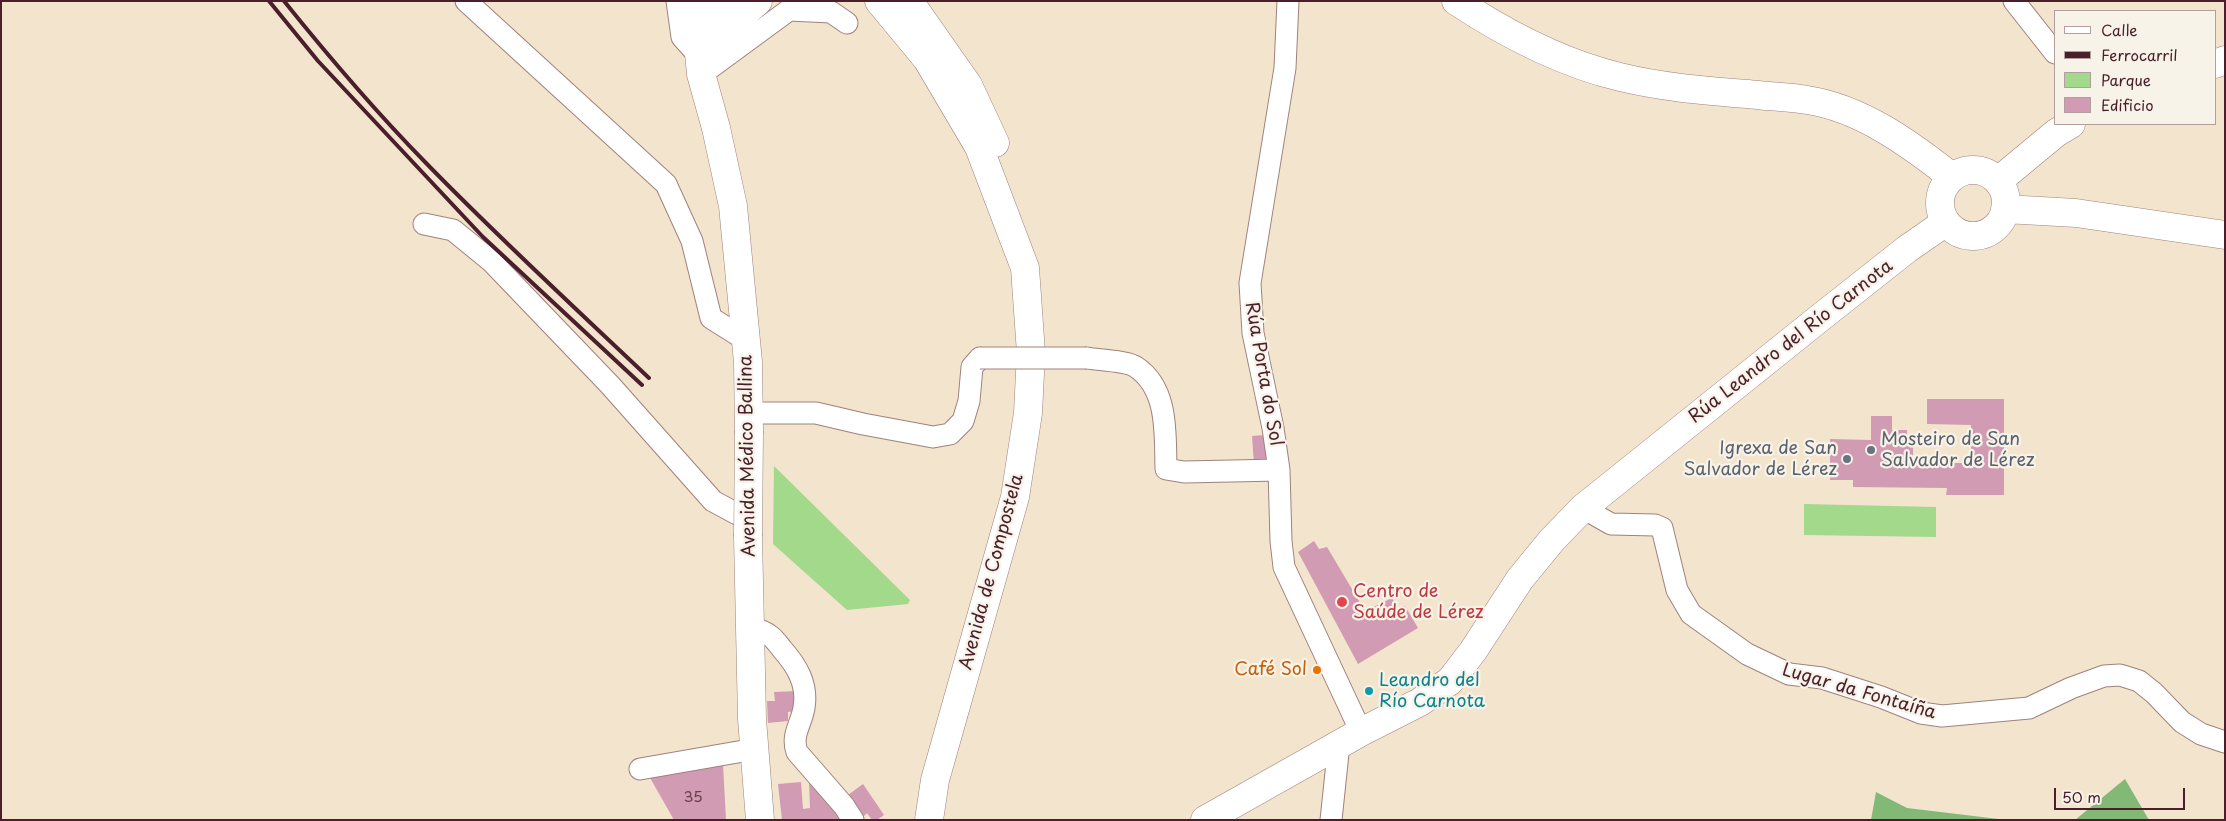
<!DOCTYPE html>
<meta charset="utf-8">
<style>
body{margin:0}
#map{position:relative;width:2226px;height:821px;overflow:hidden;background:#f3e4cd;font-family:"Playpen Sans",sans-serif}
canvas{display:block}
.frame{position:absolute;inset:0;border:2px solid #4a1f2b;pointer-events:none}
.legend{position:absolute;left:2054px;top:10px;width:162px;height:115px;box-sizing:border-box;background:#f7f3e8;border:1px solid #b29e9c;margin:0;padding:6px 9px;list-style:none;font-size:15px;color:#4a1f2b}
.legend li{display:flex;align-items:center;gap:10px;height:25px}
.legend b{width:25px;border:1px solid #b29e9c}
.scale{position:absolute;left:2054px;top:788px;width:131px;height:22px;box-sizing:border-box;border:2px solid #4a1f2b;border-top:0;padding-left:6px;font-size:15px;line-height:18px;white-space:nowrap;color:#4a1f2b;-webkit-text-stroke:4px #f7f3e8;paint-order:stroke}
</style>
<div id="map">
<canvas width="2226" height="821"></canvas>
<div class="frame"></div>
<ul class="legend">
<li><b style="height:6px;background:#fff"></b>Calle</li>
<li><b style="height:6px;background:#4a1f2b"></b>Ferrocarril</li>
<li><b style="height:14px;background:#a3d98b"></b>Parque</li>
<li><b style="height:14px;background:#d19bb3"></b>Edificio</li>
</ul>
<div class="scale">50 m</div>
</div>
<script>
const c = document.querySelector('canvas').getContext('2d');
c.lineJoin = 'round';
function paint(path, color) { c.fillStyle = color; c.fill(path, 'evenodd'); }
function stroke(path, color, width, dash) { c.strokeStyle = color; c.lineWidth = width; c.lineCap = dash ? 'butt' : 'round'; c.setLineDash(dash || []); c.stroke(path); }
function write(font, color, halo, rows, align = 'center') {
  c.font = font + ' "Playpen Sans",sans-serif'; c.lineWidth = 4.5; c.setLineDash([]); c.textBaseline = 'middle'; c.strokeStyle = halo; c.fillStyle = color; for (const [text, x, y, turn = 0] of rows) {
    c.save(); c.translate(x, y); c.rotate((+turn || 0) * Math.PI / 180); c.textAlign = isNaN(turn) ? turn : align; if (halo) c.strokeText(text, 0, 0); c.fillText(text, 0, 0); c.restore();
  }
}
paint(new Path2D(`
 M774,466L910,600L908,604L847,610L773,544Z
 M1804,504L1936,507V537L1804,535Z`), '#a3d98b');
paint(new Path2D(`
 M2125,779L2149,820H2075Z
 M1876,792L1907,808L2007,820H1871Z`), '#82b977');
paint(new Path2D(`
 M1927,399H2004V495H1946L1947,488L1853,487V480H1830V439L1871,440V416H1892V430H1907V441H1913V459H1929V463H1971V425L1927,424Z
 M1266,435L1268,464L1254,465L1252,436Z
 M1314,541L1319,549L1327,547L1365,611L1392,598L1398,608L1405,606L1418,628L1358,664L1298,552Z
 M797,691L796,711L788,712V721L768,723L767,701H775L774,692Z
 M723,764L726,820H674L649,776Z
 M809,781L840,806V820H782L778,784L801,782L803,809L810,808Z
 M863,784L884,815L877,820H872L867,813L863,817L848,795Z`), '#d19bb3');
const street = new Path2D(`
 M466,1L666,184L692,241L711,318L746,340
 M677,1L682,37L699,56
 M1288,1L1285,68L1250,283L1253,333L1273,428L1279,470L1281,541L1284,567L1361,732
 M2014,1L2055,53
 M706,71L789,10L831,12L847,23
 M424,224L453,230L491,261L610,385L713,501L737,514L748,515
 M1087,358C1098,360 1128,361 1136,367C1169,389 1165,435 1166,469L1184,472L1279,470
 M749,413H816L863,424L933,437L950,434L963,421L969,401L972,367L980,358
 M1583,508L1611,524L1655,525L1662,528L1677,590L1691,614L1747,654L1789,674L1822,678L1881,697L1921,713L1942,716L2029,708L2071,688L2104,676L2120,675L2139,681L2154,693L2182,722L2201,734L2225,742
 M751,627C757,629 764,631 769,635C774,638 778,644 782,649C797,666 808,684 804,708C801,725 791,735 797,752L844,806L853,820
 M640,769L755,749
 M1331,820L1339,744`);
const secondary = new Path2D(`
 M694,1L701,74L716,128L733,206L748,362L749,431
 M1456,1C1506,34 1561,63 1620,77C1665,88 1711,91 1758,95C1774,97 1791,97 1807,100C1861,108 1910,144 1952,177
 M715,50L732,24L758,1
 M708,62C712,42 714,19 724,1
 M2215,64L2225,60
 M1940 203a33 33 0 1 1 66 0a33 33 0 1 1-66 0Z
 M1998,181L2056,133L2071,124
 M2005,209L2076,213L2225,235
 M748,536L752,719L760,820
 M1205,820L1361,732L1420,702L1450,681L1473,651L1520,579L1552,540L1583,508L1821,317L1907,249L1946,222`);
const highway = new Path2D(`
 M879,1L927,59L979,147L1025,268L1031,353L1028,413L1015,497L935,780L929,820
 M909,1L968,85L995,143`);
stroke(street, '#9e827c', 23);
stroke(secondary, '#9e827c', 29);
stroke(highway, '#9e827c', 29);
stroke(street, '#fff', 21);
stroke(secondary, '#fff', 28);
stroke(highway, '#fff', 28);
stroke(new Path2D(`
 M269,1L318,61L483,237L642,385
 M284,1C329,57 376,112 426,163C498,237 574,307 649,378`), '#4a1f2b', 4);
const streetBridge = new Path2D(`
 M980,358H1087`);
const secondaryBridge = new Path2D(`
 M748,536L749,431`);
stroke(streetBridge, '#9e827c', 23, []);
stroke(secondaryBridge, '#9e827c', 29, []);
stroke(streetBridge, '#fff', 21);
stroke(secondaryBridge, '#fff', 28);
for (const [x, y, r, color] of [
 [1871,450,5,"#6b7280"],
 [1847,459,5,"#6b7280"],
 [1342,602,6,"#e0444e"],
 [1317,670,5,"#e8710a"],
 [1369,691,5,"#0f9aa8"]
]) { const dot = new Path2D(); dot.arc(x, y, r, 0, 2 * Math.PI); c.fillStyle = color; c.fill(dot); stroke(dot, '#f7f3e8', 2); }
write('15px', '#6c3e4d', null, [
 ["35",693,798]
]);
write('18px', '#4a1f2b', '#f7f3e8', [
 ["Rúa Leandro del Río Carnota",1791,342,-38],
 ["Rúa Porta do Sol",1263,374,80],
 ["Avenida Médico Ballina",748,456,-91],
 ["Avenida de Compostela",992,572,-75],
 ["Lugar da Fontaíña",1859,692,16]
]);
write('18px', '#5b616d', '#f7f3e8', [
 ["Mosteiro de San",1881,440],
 ["Salvador de Lérez",1881,461],
 ["Igrexa de San",1837,449,"right"],
 ["Salvador de Lérez",1837,470,"right"]
], 'left');
write('18px', '#be3a42', '#f7f3e8', [
 ["Centro de",1353,592],
 ["Saúde de Lérez",1353,613]
], 'left');
write('18px', '#c56008', '#f7f3e8', [
 ["Café Sol",1307,670]
], 'right');
write('18px', '#0d838f', '#f7f3e8', [
 ["Leandro del",1379,681],
 ["Río Carnota",1379,702]
], 'left');
</script>
